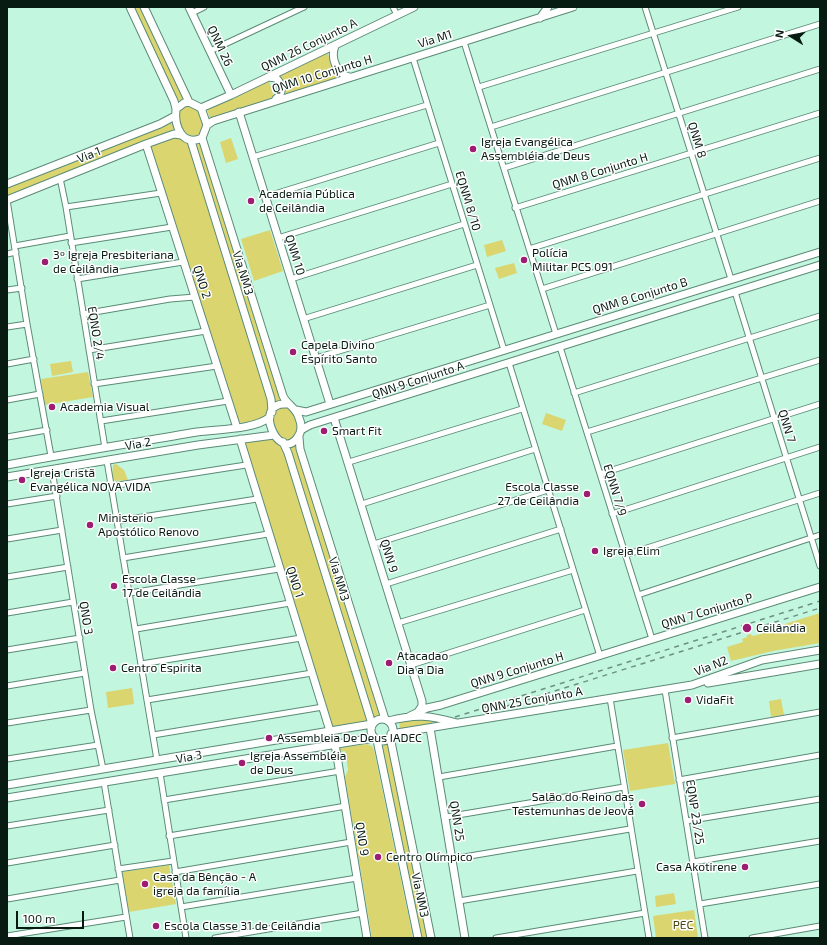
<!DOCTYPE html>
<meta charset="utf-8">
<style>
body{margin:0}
#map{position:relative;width:827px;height:945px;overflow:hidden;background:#c3f6df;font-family:"Exo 2",sans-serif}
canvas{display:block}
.frame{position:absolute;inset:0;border:8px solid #071b13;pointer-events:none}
.north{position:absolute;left:771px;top:16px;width:40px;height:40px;-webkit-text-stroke:3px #fff;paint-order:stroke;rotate:281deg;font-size:11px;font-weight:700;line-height:16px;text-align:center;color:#071b13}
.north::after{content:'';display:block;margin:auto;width:14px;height:18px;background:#071b13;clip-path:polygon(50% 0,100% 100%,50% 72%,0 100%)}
.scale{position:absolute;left:16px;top:911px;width:68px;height:18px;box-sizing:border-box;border:2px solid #071b13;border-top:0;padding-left:5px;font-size:12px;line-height:14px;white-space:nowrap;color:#071b13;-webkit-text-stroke:3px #fff;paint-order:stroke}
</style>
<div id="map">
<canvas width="827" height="945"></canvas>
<div class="frame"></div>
<div class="north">N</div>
<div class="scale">100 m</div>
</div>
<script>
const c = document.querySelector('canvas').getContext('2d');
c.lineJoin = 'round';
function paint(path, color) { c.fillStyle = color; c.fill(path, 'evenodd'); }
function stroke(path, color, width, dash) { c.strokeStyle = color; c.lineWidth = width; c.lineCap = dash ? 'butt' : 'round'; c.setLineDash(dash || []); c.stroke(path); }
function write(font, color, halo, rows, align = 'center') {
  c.font = font + ' "Exo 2",sans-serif'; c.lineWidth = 3; c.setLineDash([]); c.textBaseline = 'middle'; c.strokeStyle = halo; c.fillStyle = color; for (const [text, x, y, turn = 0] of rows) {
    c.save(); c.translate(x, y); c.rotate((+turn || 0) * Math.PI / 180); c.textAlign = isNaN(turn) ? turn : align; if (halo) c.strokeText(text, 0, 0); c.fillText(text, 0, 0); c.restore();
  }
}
paint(new Path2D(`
 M131,7H141L184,98L177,102Z
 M327,52L337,78L286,94L279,75Z
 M265,81H269L274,97L210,119L207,109Z
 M183,105H193C201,113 209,127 197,136L188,135C180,128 179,121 179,110Z
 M171,121L174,130L7,196V188Z
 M168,138H180L188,144L270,404L267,415L259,420L241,423L238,420L150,146Z
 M231,138L238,159L226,163L220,142Z
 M202,142L283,400L275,402L194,144Z
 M270,230L283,271L254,281L241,239Z
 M502,240L506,251L487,257L484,245Z
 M514,263L517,273L499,279L495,268Z
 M71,361L73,372L52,376L50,364Z
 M88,372L93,397L45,405L41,379Z
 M284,407C297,409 298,424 297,434C295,436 292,440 289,440C277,444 264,411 284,407Z
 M546,413L566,420L562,431L542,424Z
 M271,439L278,443L285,453L368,716L365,723L333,728L245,444V440Z
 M297,445L380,714L374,718L289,448Z
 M116,464L124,470L128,480L115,481L112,477L113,465Z
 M820,613V643L773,651L731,661L727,647L743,642L742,639L747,637V635L750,634L753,636L764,633L766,630Z
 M132,688L134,704L108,708L106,692Z
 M781,699L784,715L771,717L769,701Z
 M410,718L433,719L432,725L400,730L399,721Z
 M388,741L429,938H420L380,743Z
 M668,743L675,784L630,791L623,750Z
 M367,744L372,746L374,750L413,938H372L345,777L348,770L345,751L341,752L340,748Z
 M169,865L176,904L129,912L122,872Z
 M674,893L676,904L656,907L655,896Z
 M694,910L698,938H656L653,916Z`), '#dad56f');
const street = new Path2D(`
 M393,7L397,15
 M645,7L731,279
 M192,13L204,7
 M464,42L556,334
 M210,51L304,7
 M413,58L504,350
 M479,87L738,7
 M491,127L820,24
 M253,157L427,105
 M504,168L820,69
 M60,178L66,207L105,448
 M265,197L439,143
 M7,200L27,324L51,456
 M66,207L161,193
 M515,208L820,113
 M278,238L452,184
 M71,243L172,227
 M15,246L70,236
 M529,249L820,158
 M7,254L16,252
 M77,279L183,262
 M291,279L464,224
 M542,289L820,201
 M7,290L22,288
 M735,292L820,566
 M83,314L170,299L195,297
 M303,319L477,265
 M7,327L27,324
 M560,347L652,639
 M89,350L206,331
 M316,358L490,305
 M509,363L600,656
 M7,364L34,359
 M94,384L217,366
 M574,393L820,316
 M7,400L40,394
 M101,421L228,401
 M587,432L820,360
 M7,437L47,430
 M107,461L157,760
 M349,462L522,409
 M52,470L91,710L103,769
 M600,474L820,404
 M112,486L246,465
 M7,504L57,496
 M362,504L535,449
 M612,514L820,447
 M117,521L257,499
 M7,539L62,530
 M374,544L548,490
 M625,555L820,493
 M123,558L268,534
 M7,577L68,567
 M386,584L561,529
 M130,593L279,569
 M638,595L820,535
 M7,613L73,602
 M398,623L573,570
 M136,629L290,603
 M7,650L80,638
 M141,664L301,638
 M411,665L585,610
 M7,686L85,673
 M665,690L705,938
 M610,698L649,938
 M147,700L312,673
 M7,723L91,710
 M153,735L323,707
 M672,738L820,712
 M7,759L98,745
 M160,773L186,938
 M439,777L617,746
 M679,780L820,755
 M104,782L130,938
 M164,800L340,771
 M446,817L624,787
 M686,821L820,799
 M7,826L109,810
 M169,836L346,806
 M452,859L630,829
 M693,862L820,841
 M7,863L115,845
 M118,869L173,861
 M175,872L351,842
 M7,899L120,880
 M459,901L637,871
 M700,904L820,884
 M181,907L357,878
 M7,936L126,917
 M215,938L363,913
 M496,938L645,913
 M752,938L820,926`);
const secondary = new Path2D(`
 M130,7L174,101L176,109
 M144,7L189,102
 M189,7L231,95
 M540,18L548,7
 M335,46C330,58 337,74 349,77
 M268,77L276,78C283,85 283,93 276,99
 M189,102L201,108L207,125L202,138C182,147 174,126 176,109L184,103Z
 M201,108L231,95L414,7
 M239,112L330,404
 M207,125L213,121L573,7
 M202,138L283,396C287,405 296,407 299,418C302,425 302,432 297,438C279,463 251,401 287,404
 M191,141L271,399L272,412
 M146,144L237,428
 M7,184L160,124L175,116
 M7,200L146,144L174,134L181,135
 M296,410L306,412L820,252
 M334,418L422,701V706L418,712
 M301,430L310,425L820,265
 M299,437L300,449L385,719
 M240,439L330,731
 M7,465C70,453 133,443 197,432C218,429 254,430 270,417
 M7,477L198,445L274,435
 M708,683L820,664
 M410,716L427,708L441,705L820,587
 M371 730a11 11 0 1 1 22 0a11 11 0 1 1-22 0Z
 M388,721C417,714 428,715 457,723
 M430,728L465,938
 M391,734L692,685L762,660L820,650
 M390,737L431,938
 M377,740L418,938
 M335,744L367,938
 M7,785L372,724L288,453L283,442
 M7,798L374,738`);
stroke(street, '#5b8b77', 7);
stroke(secondary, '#5b8b77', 9);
stroke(street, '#fff', 5);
stroke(secondary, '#fff', 7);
stroke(new Path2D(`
 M507,706L820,608
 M455,717L820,601`), '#6d9181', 1.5, [5, 5]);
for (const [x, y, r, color] of [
 [473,149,4,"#9c1d71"],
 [251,201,4,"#9c1d71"],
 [524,260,4,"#9c1d71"],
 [45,262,4,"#9c1d71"],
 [293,352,4,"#9c1d71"],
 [52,407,4,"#9c1d71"],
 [324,431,4,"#9c1d71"],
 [22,480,4,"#9c1d71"],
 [587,494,4,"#9c1d71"],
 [90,525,4,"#9c1d71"],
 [595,551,4,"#9c1d71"],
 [114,586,4,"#9c1d71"],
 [747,628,5,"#9c1d71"],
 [389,663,4,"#9c1d71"],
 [113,668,4,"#9c1d71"],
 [688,700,4,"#9c1d71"],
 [269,738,4,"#9c1d71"],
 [242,763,4,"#9c1d71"],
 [642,804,4,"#9c1d71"],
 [378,857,4,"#9c1d71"],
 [745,867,4,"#9c1d71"],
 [145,884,4,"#9c1d71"],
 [156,926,4,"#9c1d71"]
]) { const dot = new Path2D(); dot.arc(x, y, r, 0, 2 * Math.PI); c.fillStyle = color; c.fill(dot); stroke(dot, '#fff', 1.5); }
write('12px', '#071b13', '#fff', [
 ["Via M1",435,39,-17],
 ["QNM 26 Conjunto A",309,45,-26],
 ["QNM 26",220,46,65],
 ["QNM 10 Conjunto H",322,74,-17],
 ["QNM 8",697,140,73],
 ["Via 1",89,155,-22],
 ["QNM 8 Conjunto H",600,171,-17],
 ["EQNM 8/10",468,201,73],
 ["QNM 10",295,255,73],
 ["Via NM3",243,273,73],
 ["QNO 2",202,282,72],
 ["QNM 8 Conjunto B",640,296,-17],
 ["EQNO 2/4",96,333,81],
 ["QNN 9 Conjunto A",418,380,-18],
 ["QNN 7",787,426,73],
 ["Via 2",138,444,-10],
 ["EQNN 7/9",615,490,73],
 ["QNN 9",389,556,73],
 ["Via NM3",339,579,73],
 ["QNO 1",295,582,72],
 ["QNN 7 Conjunto P",707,611,-17],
 ["QNO 3",86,618,81],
 ["Via N2",711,666,-21],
 ["QNN 9 Conjunto H",517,670,-17],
 ["QNN 25 Conjunto A",532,700,-10],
 ["Via 3",189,757,-10],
 ["EQNP 23/25",695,812,81],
 ["QNN 25",457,821,81],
 ["QNO 9",362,839,81],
 ["Via NM3",420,895,78]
]);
write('12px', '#071b13', '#fff', [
 ["Igreja Evangélica",481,142],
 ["Assembléia de Deus",481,156],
 ["Academia Pública",259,194],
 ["de Ceilândia",259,208],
 ["Polícia",532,253],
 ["Militar PCS 091",532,267],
 ["3º Igreja Presbiteriana",53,255],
 ["de Ceilândia",53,269],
 ["Capela Divino",301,345],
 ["Espírito Santo",301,359],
 ["Academia Visual",60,407],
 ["Smart Fit",332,431],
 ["Igreja Cristã",30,473],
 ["Evangélica NOVA VIDA",30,487],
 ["Escola Classe",579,487,"right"],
 ["27 de Ceilândia",579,501,"right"],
 ["Ministerio",98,518],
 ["Apostólico Renovo",98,532],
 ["Igreja Elim",603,551],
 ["Escola Classe",122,579],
 ["17 de Ceilândia",122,593],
 ["Ceilândia",756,628],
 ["Atacadao",397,656],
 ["Dia a Dia",397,670],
 ["Centro Espirita",121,668],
 ["VidaFit",696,700],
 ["Assembleia De Deus IADEC",277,738],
 ["Igreja Assembléia",250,756],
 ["de Deus",250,770],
 ["Salão do Reino das",634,797,"right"],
 ["Testemunhas de Jeová",634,811,"right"],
 ["Centro Olímpico",386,857],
 ["Casa Akotirene",737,867,"right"],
 ["Casa da Bênção - A",153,877],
 ["igreja da família",153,891],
 ["Escola Classe 31 de Ceilândia",164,926]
], 'left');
write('12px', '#48450e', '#fff', [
 ["PEC",683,925]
]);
</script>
